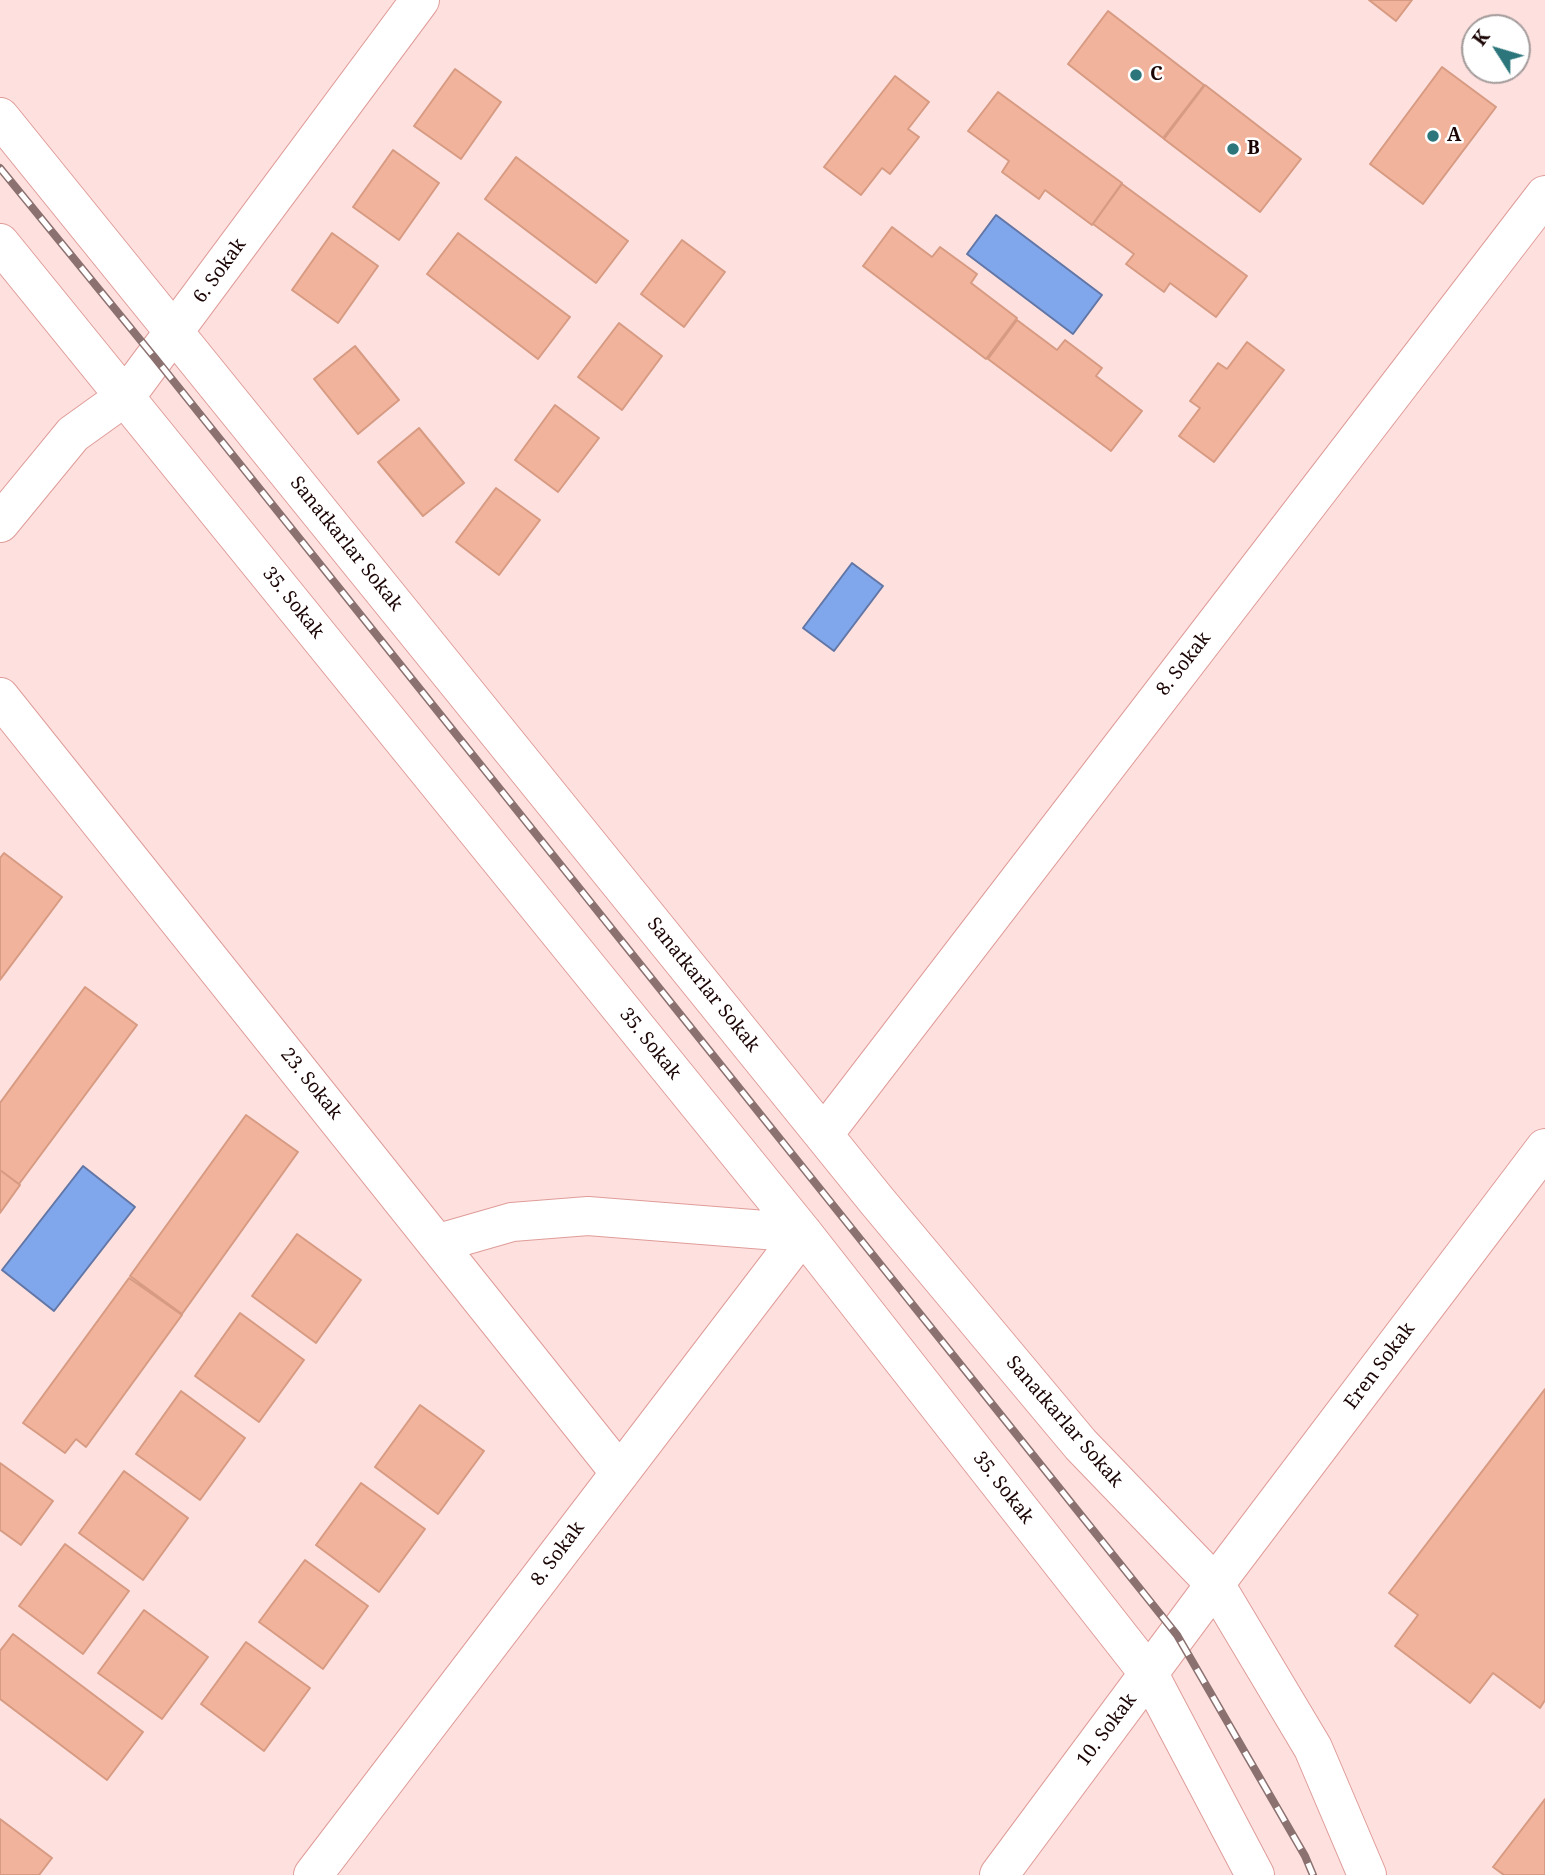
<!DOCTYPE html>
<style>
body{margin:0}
#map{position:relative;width:1545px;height:1875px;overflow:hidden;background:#fee1df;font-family:"Noto Serif",serif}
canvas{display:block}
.north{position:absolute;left:1461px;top:14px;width:70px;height:70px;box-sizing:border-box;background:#fff;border:2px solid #a49b9b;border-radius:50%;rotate:307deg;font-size:19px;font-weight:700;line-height:28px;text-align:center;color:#1b0505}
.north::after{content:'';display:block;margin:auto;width:24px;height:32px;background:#2c767b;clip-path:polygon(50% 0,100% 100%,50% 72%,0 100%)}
</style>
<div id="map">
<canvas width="1545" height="1875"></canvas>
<div class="north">K</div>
</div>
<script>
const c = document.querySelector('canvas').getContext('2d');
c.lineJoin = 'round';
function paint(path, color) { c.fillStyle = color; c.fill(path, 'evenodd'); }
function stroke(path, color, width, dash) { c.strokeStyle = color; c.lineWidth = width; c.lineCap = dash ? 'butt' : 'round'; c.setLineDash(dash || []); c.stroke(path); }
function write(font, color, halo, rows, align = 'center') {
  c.font = font + ' "Noto Serif",serif'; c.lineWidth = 5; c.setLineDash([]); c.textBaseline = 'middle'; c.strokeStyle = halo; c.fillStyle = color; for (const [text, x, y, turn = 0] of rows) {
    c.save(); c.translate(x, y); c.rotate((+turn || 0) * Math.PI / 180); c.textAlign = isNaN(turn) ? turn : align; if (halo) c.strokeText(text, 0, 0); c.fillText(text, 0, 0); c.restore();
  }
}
const water = new Path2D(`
 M996,215L1102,295L1073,334L967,254Z
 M852,563L883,586L834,651L803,628Z
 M83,1166L135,1207L54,1311L2,1270Z`);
paint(water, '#80a6eb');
stroke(water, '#6276a6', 2);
const building = new Path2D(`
 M1369,0H1412L1396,21Z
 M1108,11L1204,85L1163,138L1068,64Z
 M1442,67L1496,107L1423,204L1370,164Z
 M455,69L501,102L461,159L414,126Z
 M895,76L929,102L908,129L919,137L890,174L882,168L861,195L824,167Z
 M1205,85L1301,159L1260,212L1164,139Z
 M998,92L1122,183L1092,225L1045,190L1039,199L1002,172L1009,161L968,131Z
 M393,150L439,183L399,240L353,207Z
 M516,157L628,241L596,283L485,199Z
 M1122,184L1247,276L1216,317L1170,283L1164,292L1126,264L1134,254L1093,224Z
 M892,227L932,257L940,247L977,274L971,283L1017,318L986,359L863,266Z
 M332,233L378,266L338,323L292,290Z
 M458,233L570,317L538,359L427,274Z
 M682,240L725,272L684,327L641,294Z
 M1017,320L1057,350L1065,340L1102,368L1096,376L1142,411L1111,451L988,359Z
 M619,323L662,356L622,410L578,377Z
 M1247,342L1284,370L1214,462L1179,436L1200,408L1190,401L1218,363L1227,369Z
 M355,346L399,400L358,434L314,379Z
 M555,405L599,438L558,492L515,460Z
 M419,428L464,483L423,516L378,462Z
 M496,488L540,520L499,575L456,542Z
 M4,853L62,897L0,980V858Z
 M85,987L137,1025L19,1184L0,1170V1103Z
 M246,1115L298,1152L182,1314L130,1276Z
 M0,1170L20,1185L0,1213Z
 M297,1234L361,1280L316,1343L252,1296Z
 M129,1278L182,1315L86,1447L76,1439L65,1453L23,1423Z
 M240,1313L304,1360L259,1422L195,1376Z
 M1545,1389V1700L1540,1708L1493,1673L1470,1703L1395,1646L1418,1615L1389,1593Z
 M181,1391L245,1438L200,1500L136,1454Z
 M420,1405L484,1451L438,1514L375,1467Z
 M0,1463L53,1501L21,1545L0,1530Z
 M124,1471L188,1518L143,1580L79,1533Z
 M361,1483L425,1529L379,1592L316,1545Z
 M65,1544L129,1591L83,1654L19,1606Z
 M305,1560L368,1606L323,1669L259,1622Z
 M144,1610L208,1657L162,1719L98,1673Z
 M13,1634L143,1732L107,1780L0,1699V1651Z
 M246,1642L310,1688L264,1751L201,1704Z
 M1545,1799V1875H1504L1493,1867Z
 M0,1819L52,1858L39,1875H0Z`);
paint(building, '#f1b39b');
stroke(building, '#d79b83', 2);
const minor = new Path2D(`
 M0,117L877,1201L1081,1445L1215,1584L1313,1748L1367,1875
 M0,243L803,1233L1149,1674L1255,1875
 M0,523L73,434L126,396L420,0
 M0,697L620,1473
 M824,1134L1545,195
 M439,1243L512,1222L588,1216L803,1233
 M313,1875L803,1233
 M999,1875L1215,1584L1545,1148`);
stroke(minor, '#df9c99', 40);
stroke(minor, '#fff', 38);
const rail = new Path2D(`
 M0,168L155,358L1177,1635L1305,1856L1313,1875`);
stroke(rail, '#8b7170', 8);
stroke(rail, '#fff', 5, [16]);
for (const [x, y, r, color] of [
 [1136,75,7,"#2c767b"],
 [1433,136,7,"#2c767b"],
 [1233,149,7,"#2c767b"]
]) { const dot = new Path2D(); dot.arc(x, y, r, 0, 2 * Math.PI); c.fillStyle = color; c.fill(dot); stroke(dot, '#fff', 2.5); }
write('bold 19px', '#1b0505', '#fff', [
 ["C",1150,75],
 ["A",1447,136],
 ["B",1247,149]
], 'left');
write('19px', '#1b0505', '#fff', [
 ["6. Sokak",220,271,-54],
 ["Sanatkarlar Sokak",346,544,51],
 ["35. Sokak",293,603,51],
 ["8. Sokak",1184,664,-52],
 ["Sanatkarlar Sokak",703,985,51],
 ["35. Sokak",650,1044,51],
 ["23. Sokak",311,1084,51],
 ["Eren Sokak",1380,1366,-53],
 ["Sanatkarlar Sokak",1064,1422,49],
 ["35. Sokak",1003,1488,52],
 ["8. Sokak",558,1554,-53],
 ["10. Sokak",1107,1730,-53]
]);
</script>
